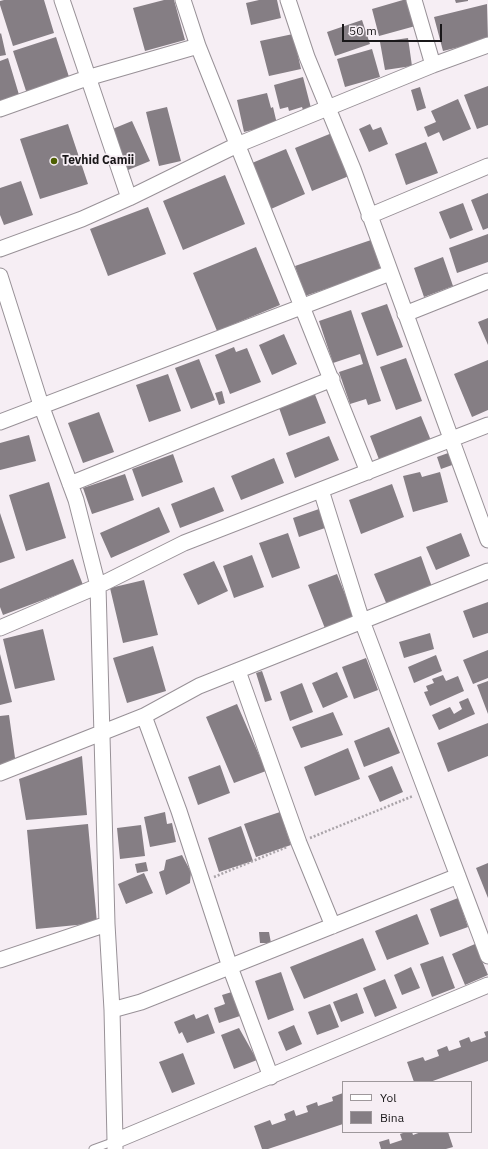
<!DOCTYPE html>
<style>
body{margin:0}
#map{position:relative;width:488px;height:1149px;overflow:hidden;background:#f6eef4;font-family:"IBM Plex Sans",sans-serif}
canvas{display:block}
.legend{position:absolute;left:342px;top:1081px;width:130px;height:52px;box-sizing:border-box;background:#f6eef4;border:1px solid #9e989c;margin:0;padding:5px 7px;list-style:none;font-size:12px;color:#191719}
.legend li{display:flex;align-items:center;gap:8px;height:20px}
.legend b{width:20px;border:1px solid #9e989c}
.scale{position:absolute;left:342px;top:24px;width:100px;height:18px;box-sizing:border-box;border:2px solid #191719;border-top:0;padding-left:5px;font-size:12px;line-height:14px;white-space:nowrap;color:#191719;-webkit-text-stroke:3px #f6eef4;paint-order:stroke}
</style>
<div id="map">
<canvas width="488" height="1149"></canvas>
<ul class="legend">
<li><b style="height:5px;background:#fff"></b>Yol</li>
<li><b style="height:11px;background:#857e84"></b>Bina</li>
</ul>
<div class="scale">50 m</div>
</div>
<script>
const c = document.querySelector('canvas').getContext('2d');
c.lineJoin = 'round';
function paint(path, color) { c.fillStyle = color; c.fill(path, 'evenodd'); }
function stroke(path, color, width, dash) { c.strokeStyle = color; c.lineWidth = width; c.lineCap = dash ? 'butt' : 'round'; c.setLineDash(dash || []); c.stroke(path); }
function write(font, color, halo, rows, align = 'center') {
  c.font = font + ' "IBM Plex Sans",sans-serif'; c.lineWidth = 3.5; c.setLineDash([]); c.textBaseline = 'middle'; c.strokeStyle = halo; c.fillStyle = color; for (const [text, x, y, turn = 0] of rows) {
    c.save(); c.translate(x, y); c.rotate((+turn || 0) * Math.PI / 180); c.textAlign = isNaN(turn) ? turn : align; if (halo) c.strokeText(text, 0, 0); c.fillText(text, 0, 0); c.restore();
  }
}
paint(new Path2D(`
 M4,0H44L54,33L13,46L0,5V1Z
 M164,0H174L185,40L145,51L133,8Z
 M259,0H277L281,18L251,25L246,3Z
 M403,0H412L419,25L379,36L372,9Z
 M455,0H468V1L456,3Z
 M487,4L488,40L443,51L434,17Z
 M362,20L370,44L335,56L327,32Z
 M1,33L6,55L0,56V34Z
 M293,34L301,69L269,76L260,41Z
 M56,37L70,80L27,94L13,51Z
 M408,38L412,66L385,70L380,42Z
 M372,49L380,77L345,87L337,59Z
 M8,58L23,108L0,116V61Z
 M303,77L311,108L303,110L302,107L289,111L288,107L280,109L274,85Z
 M488,86V125L477,129L464,95Z
 M420,87L426,108L417,111L411,90Z
 M267,93L271,108L273,107L277,124L244,132L237,100Z
 M458,99L471,129L443,141L439,132L428,137L424,127L436,122L431,111Z
 M167,107L181,161L159,166L146,112Z
 M132,121L150,161L128,170L110,130Z
 M68,124L88,184L40,199L20,139Z
 M370,124L373,130L381,127L388,144L369,152L359,129Z
 M332,133L349,176L312,191L295,148Z
 M426,142L438,173L406,185L395,154Z
 M286,149L305,194L271,209L252,163Z
 M225,175L245,224L183,250L163,201Z
 M21,181L33,215L4,225L0,215V188Z
 M488,193V228L483,230L471,200Z
 M463,203L473,230L450,239L439,212Z
 M148,207L166,254L108,276L90,229Z
 M488,234V262L457,273L449,248Z
 M371,240L381,270L305,296L295,266Z
 M256,247L280,305L217,331L193,273Z
 M443,257L453,286L424,297L414,268Z
 M387,304L403,347L377,356L361,313Z
 M351,310L381,401L368,405L366,399L350,404L339,372L363,364L360,354L333,363L319,321Z
 M488,318V345L478,322Z
 M284,334L297,364L272,375L259,345Z
 M234,347L236,352L247,348L261,382L230,394L215,355Z
 M406,358L422,401L396,410L380,367Z
 M199,359L215,400L191,409L175,368Z
 M488,360V410L472,417L454,374Z
 M168,374L181,411L149,422L136,385Z
 M222,391L225,403L219,405L215,393Z
 M314,392L326,423L289,436L278,405Z
 M99,412L114,452L83,463L68,423Z
 M421,416L432,443L380,462L370,436Z
 M29,435L36,461L0,470V443Z
 M329,436L339,460L295,478L286,453Z
 M451,452L455,464L441,469L437,457Z
 M173,454L183,482L142,497L132,469Z
 M274,458L284,483L241,500L231,476Z
 M420,472L422,477L440,472L448,502L413,512L403,476Z
 M125,474L134,500L92,514L83,488Z
 M49,482L66,538L26,551L9,495Z
 M392,484L404,517L361,534L349,500Z
 M214,487L224,511L180,528L171,504Z
 M159,507L170,532L111,558L100,533Z
 M319,509L325,528L299,537L293,518Z
 M0,513L15,558L0,563Z
 M288,533L300,568L272,578L259,543Z
 M461,533L470,556L436,570L426,547Z
 M252,555L264,587L234,598L223,566Z
 M421,556L432,587L387,605L374,574Z
 M73,559L83,585L3,615L0,607V589Z
 M214,561L228,591L198,605L183,574Z
 M337,574L355,619L326,631L308,585Z
 M144,580L158,635L123,643L110,588Z
 M488,602V633L473,638L463,611Z
 M43,629L55,680L15,689L3,639Z
 M430,633L434,649L404,658L399,642Z
 M153,646L166,691L127,703L113,658Z
 M488,650V678L473,684L463,660Z
 M0,654L12,702L0,705Z
 M436,655L442,671L414,683L408,667Z
 M366,658L378,690L354,699L342,667Z
 M262,671L272,700L265,702L256,673Z
 M337,672L348,697L323,708L312,683Z
 M443,675L446,681L458,676L464,691L430,706L424,692L428,691L426,686L434,683L432,679Z
 M488,681V714L477,685Z
 M302,683L313,712L290,721L280,692Z
 M468,698L475,714L439,730L432,715L450,707L454,714L462,709L459,702Z
 M237,704L266,771L234,783L206,717Z
 M333,712L343,735L301,748L292,727Z
 M9,715L16,765L0,768V716Z
 M488,723V756L448,772L437,743Z
 M389,727L400,753L364,767L354,741Z
 M348,748L360,779L315,796L304,767Z
 M82,756L87,815L26,820L19,779Z
 M220,765L230,793L198,805L188,777Z
 M392,766L403,792L380,802L368,776Z
 M165,812L167,824L172,823L176,842L150,847L144,817Z
 M280,812L291,845L256,857L244,824Z
 M88,824L97,923L36,929L27,830Z
 M141,825L145,856L120,859L117,828Z
 M241,826L253,861L219,872L208,838Z
 M182,855L191,872L190,883L166,895L159,872L164,870L166,860Z
 M146,862L148,871L137,873L135,864Z
 M488,863V898L476,868Z
 M144,873L153,893L126,904L118,884Z
 M458,898L468,927L440,937L430,909Z
 M417,914L429,944L387,960L375,931Z
 M259,932H269L271,943H260Z
 M363,938L376,970L304,999L290,967Z
 M475,944L488,975L465,985L452,954Z
 M443,956L455,988L432,997L420,964Z
 M411,967L420,988L402,995L394,975Z
 M281,972L294,1010L268,1020L255,981Z
 M385,979L397,1008L375,1017L363,988Z
 M235,991L243,1015L219,1023L214,1008L225,1004L222,995Z
 M357,993L364,1013L341,1022L333,1002Z
 M330,1004L339,1027L317,1035L308,1012Z
 M194,1014L196,1019L208,1014L215,1033L187,1043L182,1032L179,1034L174,1022Z
 M294,1025L302,1044L286,1051L278,1032Z
 M239,1028L257,1060L234,1069L221,1035Z
 M488,1031V1061L430,1082H414L407,1062L423,1057L425,1061L439,1056L437,1050L447,1046L449,1051L461,1047L459,1041L469,1037L471,1042L486,1037L484,1032Z
 M183,1053L195,1084L172,1093L159,1062Z
 M343,1093V1124L268,1149H262L254,1126L270,1120L272,1125L286,1120L284,1114L294,1110L296,1116L308,1112L306,1106L317,1102L318,1106L333,1101L332,1097Z
 M406,1132H412L413,1135L421,1132H448L453,1147L446,1149H381L379,1142L389,1139L390,1144L402,1140L400,1134Z`), '#857e84');
const lane = new Path2D(`
 M93,1149L115,1141`);
const street = new Path2D(`
 M62,0L129,198
 M183,0L198,46L368,472
 M288,0L307,57L353,169L488,540
 M414,0L433,65
 M0,109L87,78L198,46
 M369,216L488,166
 M0,249L82,219L129,198L237,145L433,65L488,45
 M0,276L41,405L76,500L98,586L107,924L112,1010L141,1002L458,876
 M405,314L488,281
 M0,422L390,273
 M70,484L332,379
 M321,490L362,621L488,956
 M0,628L98,586L184,543L488,425
 M238,671L299,843L333,926
 M144,716L179,811L230,967L271,1077
 M0,773L144,716L199,686L488,571
 M0,960L107,924
 M112,1010L115,1141
 M115,1149V1141L488,985`);
stroke(lane, '#989197', 9);
stroke(street, '#989197', 17);
stroke(new Path2D(`
 M310,838L413,796
 M214,877L287,847`), '#aaa4a9', 2.5, [2, 2]);
stroke(lane, '#fff', 7);
stroke(street, '#fff', 15);
for (const [x, y, r, color] of [
 [54,161,4,"#4d5f02"]
]) { const dot = new Path2D(); dot.arc(x, y, r, 0, 2 * Math.PI); c.fillStyle = color; c.fill(dot); stroke(dot, '#f6eef4', 1.5); }
write('bold 12px', '#191719', '#f6eef4', [
 ["Tevhid Camii",62,161]
], 'left');
</script>
